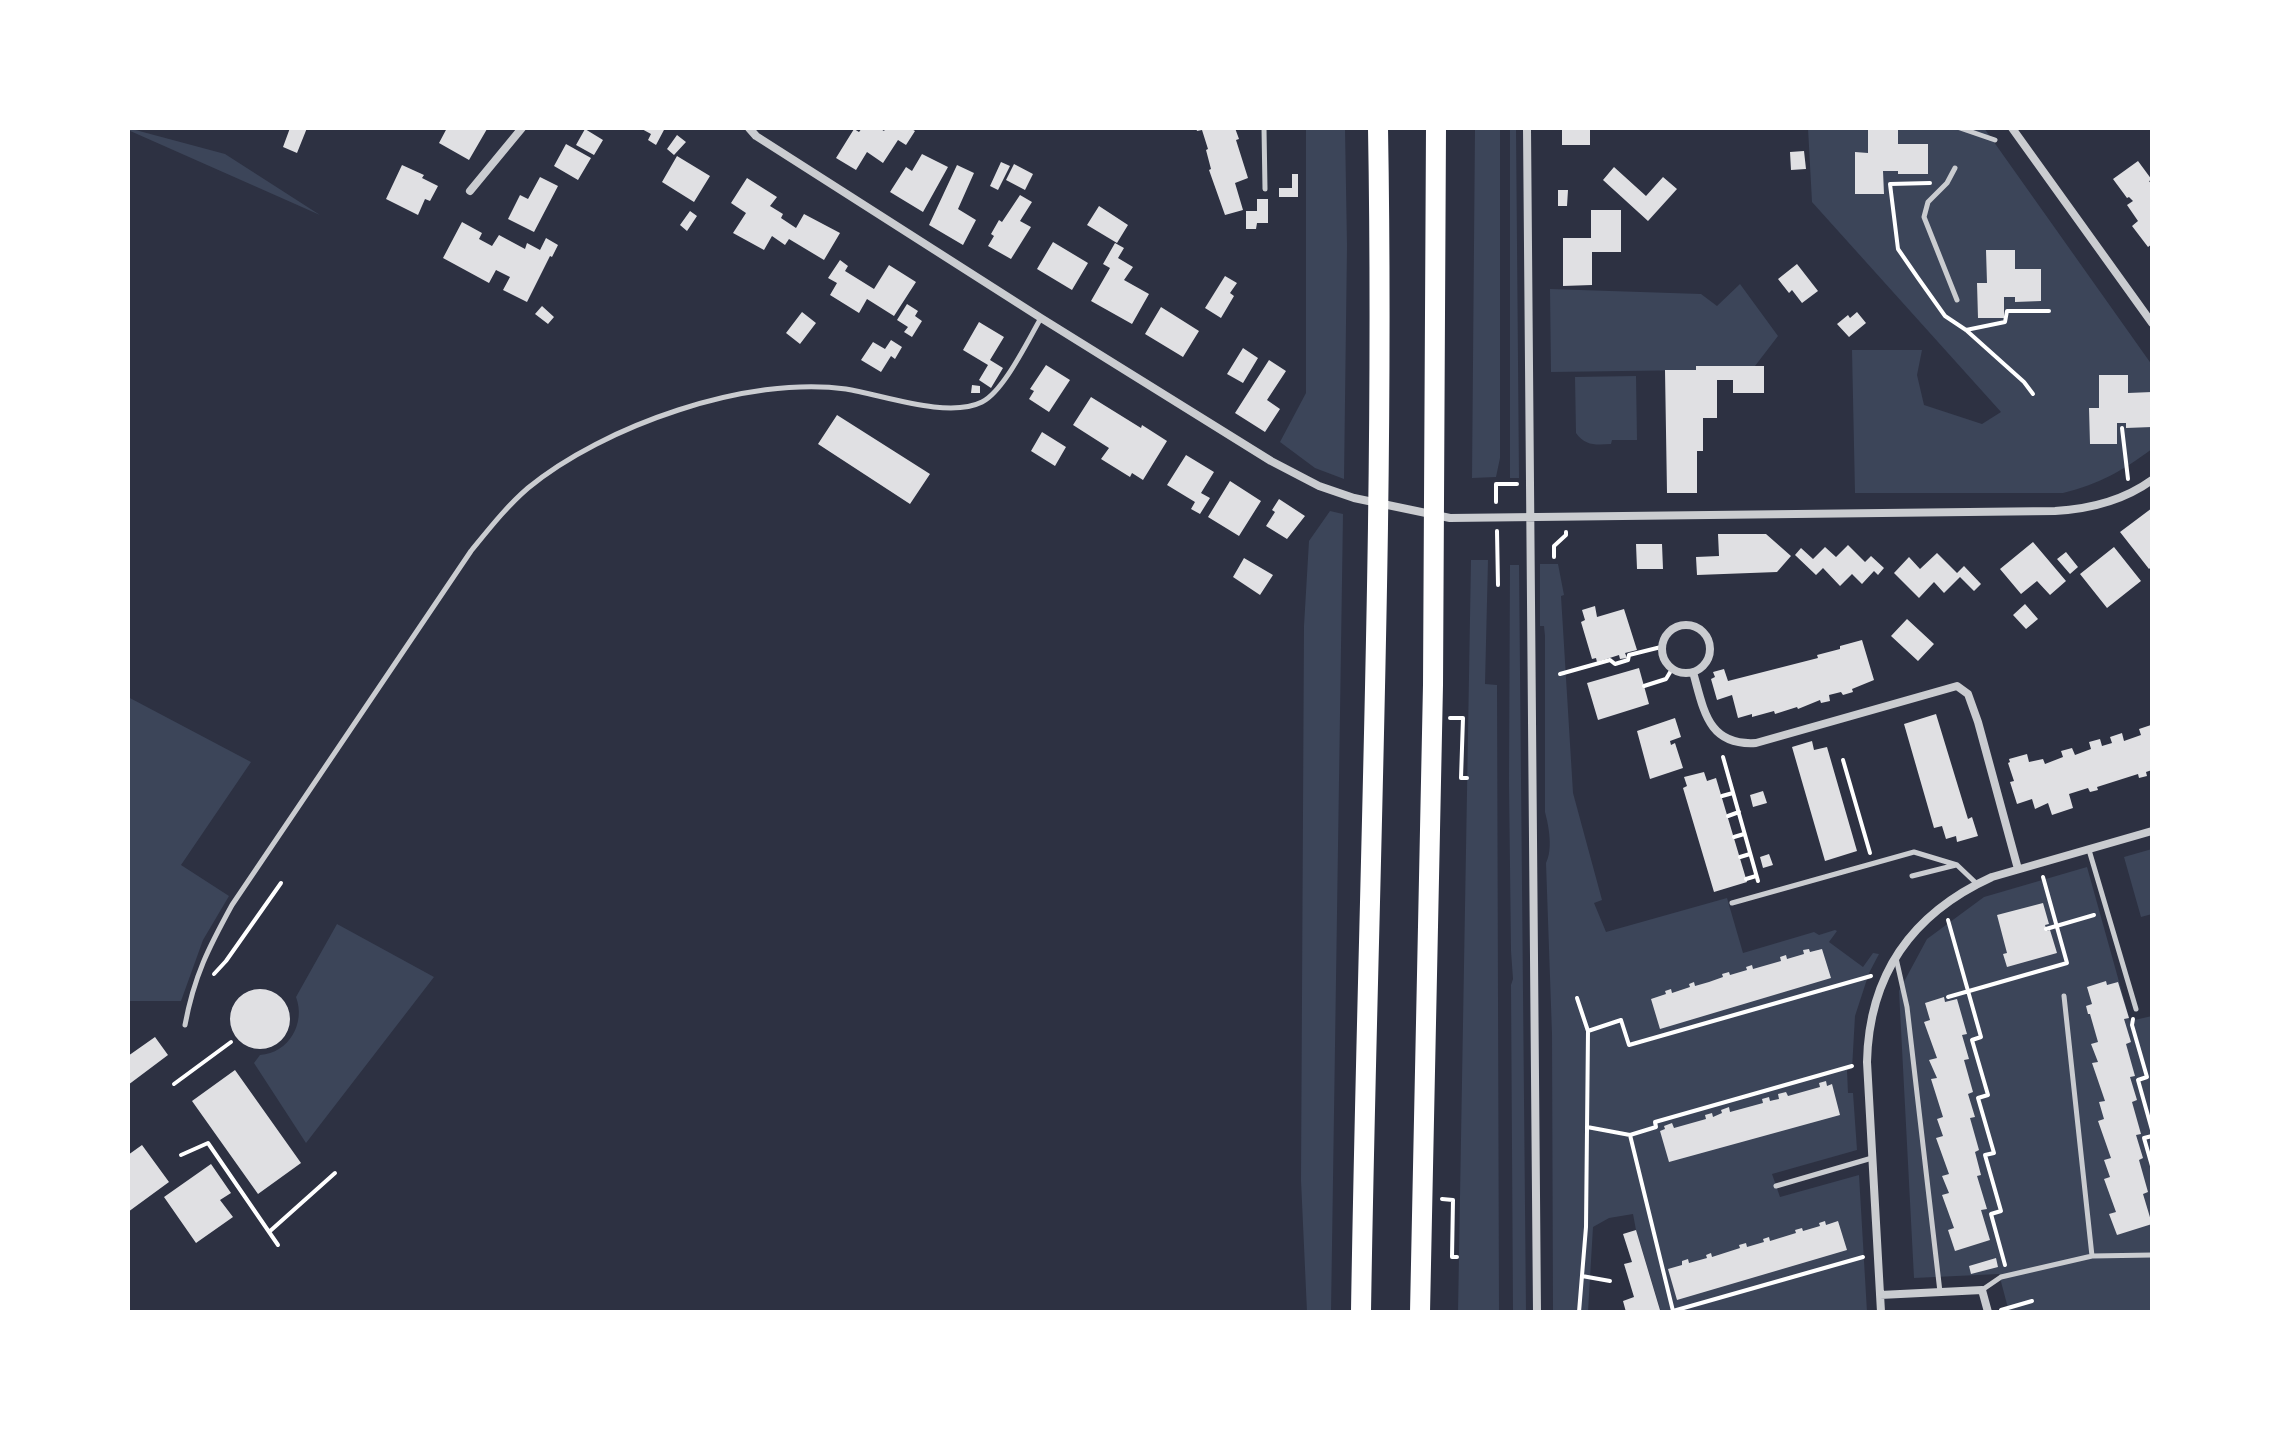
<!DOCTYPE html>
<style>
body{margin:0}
#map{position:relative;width:2280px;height:1440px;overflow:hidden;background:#2d3142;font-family:Literata,serif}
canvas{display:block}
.frame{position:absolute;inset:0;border:130px solid #fff;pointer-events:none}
</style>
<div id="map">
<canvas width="2280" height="1440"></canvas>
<div class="frame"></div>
</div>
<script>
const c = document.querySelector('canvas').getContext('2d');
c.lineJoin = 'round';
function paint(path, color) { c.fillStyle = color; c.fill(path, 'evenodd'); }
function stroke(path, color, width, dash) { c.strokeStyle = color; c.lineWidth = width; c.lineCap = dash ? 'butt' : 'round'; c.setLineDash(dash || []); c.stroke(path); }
paint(new Path2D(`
 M128,128L225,154L320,215L128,130Z
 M1306,128H1345L1347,246L1344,479L1315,468L1280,442L1306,393Z
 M1475,128H1500V458L1496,477L1472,478Z
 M1510,128H1516L1519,478H1510Z
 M1808,128H1984L2152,365V449C2122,471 2099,484 2063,493H1855L1852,350H1922L1917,375L1924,405L1982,424L2001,412L1812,202Z
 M1740,284L1778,336L1755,366H1696V370L1551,372L1550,289L1701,294L1717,306Z
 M1636,376L1637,440H1612L1611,444C1596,445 1585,446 1576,433L1575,377Z
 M1330,511L1343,514L1331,1312H1307L1301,1180L1304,626L1309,541Z
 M1471,560H1488L1485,684L1497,685L1499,1312H1458Z
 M1540,564H1558L1564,595L1561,596L1573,793L1602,900L1594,903L1606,932L1727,898L1743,953L1814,932L1819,935L1835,930L1837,931L1829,942L1863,967L1873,953L1879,954L1869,973L1855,1016L1852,1069L1847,1070L1848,1093H1853L1857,1150L1772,1174L1780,1197L1859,1175L1867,1312H1661L1636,1230L1633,1214L1609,1218L1593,1227L1588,1312H1553L1552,1034L1546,863C1553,849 1549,827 1545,812V636L1544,626H1540Z
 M1510,565H1519L1526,1312H1513L1511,985L1513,979L1511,951L1509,783Z
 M128,697L251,762L181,865L229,896L203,940L181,1001H128Z
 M2152,849V914L2141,917L2124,857Z
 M2087,867L2130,1021L2152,1016V1312H2009L1999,1274L1914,1278L1899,991L1927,939L1984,897Z
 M337,924L434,977L306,1143L254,1063L260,1055C289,1053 306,1023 296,997Z`), '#3c4559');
paint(new Path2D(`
 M290,128H307L297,153L283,147Z
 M447,128H485L487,129L469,160L439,143Z
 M640,128H665L656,145L648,140L651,134Z
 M862,128H879L884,131L886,128H910L915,131L906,145L898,140L883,163L867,152L856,170L836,158L854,129L859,132Z
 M1196,128H1235L1239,139L1236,140L1248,178L1235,183L1243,210L1225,215L1209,170L1211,169L1206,150L1208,149L1202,130L1197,131Z
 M1562,128H1590V145H1562Z
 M1868,128H1898V144H1928V174H1898V171H1883L1884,194H1855V152L1868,153Z
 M585,129L603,140L594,155L576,145Z
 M677,135L686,142L674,155L667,149Z
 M566,144L591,158L578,180L554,166Z
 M1804,151L1806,169L1791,170L1790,152Z
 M922,154L948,167L923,212L890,192L906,167L912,171Z
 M677,156L710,176L694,202L662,182Z
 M2138,161L2152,180L2149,181L2152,185V244L2148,247L2132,226L2138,221L2127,205L2133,201L2129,197L2127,198L2113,179Z
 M1001,162L1010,166L998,190L990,186Z
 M1014,164L1033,174L1025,190L1006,180Z
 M402,165L424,175L422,178L438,186L430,201L425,199L418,215L386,199Z
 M957,165L974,173L958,209L976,220L963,245L929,225Z
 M1614,167L1646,196L1663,177L1677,189L1648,221L1603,180Z
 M1292,174H1298V197H1279V188H1292Z
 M540,177L558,186L534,232L508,219L520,195L528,199Z
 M747,178L777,197L770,206L783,214L781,218L796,228L804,214L840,233L824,260L789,239L785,245L772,236L764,250L733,233L746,213L731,203Z
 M1558,190H1568L1567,206H1558Z
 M1020,195L1032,202L1020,221L1031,227L1011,259L988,246L994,236L991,234L999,220L1002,222Z
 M1257,199H1268V223H1257L1256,229H1246V211H1257Z
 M1099,206L1128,225L1117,243L1087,225Z
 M1591,210H1621V252H1592V285L1563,286V238H1591Z
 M690,211L697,216L687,231L680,225Z
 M462,222L482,233L479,239L492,246L499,235L525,249L527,243L540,250L546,238L558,245L552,257L550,256L527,302L503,290L510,277L496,270L489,283L443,258Z
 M1053,242L1088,263L1072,290L1037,269Z
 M1115,243L1124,248L1118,258L1133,267L1124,280L1149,294L1132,324L1091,301L1110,268L1103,264Z
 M1986,250H2015V269H2041V301L2015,302V297H2004V318H1978L1977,283H1987Z
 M840,260L848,266L845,271L874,289L889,265L916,282L894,316L867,299L859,313L830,295L837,283L828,278Z
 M1797,264L1818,291L1802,303L1792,290L1789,293L1778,279Z
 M1225,276L1237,283L1230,293L1234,296L1221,318L1205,308Z
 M907,304L918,311L915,316L922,321L912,337L904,332L908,327L897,320Z
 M542,306L554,317L548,324L535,314Z
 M1161,307L1199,331L1183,357L1145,334Z
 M802,312L816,323L800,344L786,333Z
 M1857,312L1866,323L1849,337L1837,324L1848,315L1850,318Z
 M979,322L1004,337L990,360L1003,368L991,388L979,380L988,365L963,350Z
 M891,340L902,347L895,359L891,356L881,372L861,360L873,342L885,349Z
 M1243,348L1258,358L1243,383L1227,374Z
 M1269,360L1286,371L1267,400L1280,409L1265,432L1235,413Z
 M1046,365L1070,380L1049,412L1029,399L1034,391L1030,389Z
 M1696,366H1764V393H1733V380H1717V418H1703V451H1697V493H1667L1665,370H1696Z
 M2099,375H2128V393L2152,392V427L2126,428V423H2117V444H2090L2089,408H2099Z
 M972,385L980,386V393H971Z
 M1091,397L1141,428L1142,425L1167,441L1143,480L1132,473L1130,477L1101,459L1109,448L1073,425Z
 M837,415L930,474L910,504L818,444Z
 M1042,432L1066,447L1055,466L1031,451Z
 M1186,455L1214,472L1201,493L1210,498L1200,514L1191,509L1195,502L1167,485Z
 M1230,481L1261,501L1239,536L1208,517Z
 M1279,499L1305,516L1287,539L1266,526L1275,512L1272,510Z
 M2152,508V566L2149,569L2120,532Z
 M1718,534H1766L1791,556L1777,572L1697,575L1696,557L1719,556Z
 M2033,542L2066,581L2050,595L2037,581L2021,594L2000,569Z
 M1636,544H1662L1663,569H1637Z
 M1848,545L1865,562L1871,556L1884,568L1878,575L1874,571L1862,584L1852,574L1840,586L1823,568L1816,575L1795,555L1801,548L1813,559L1825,547L1836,557Z
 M2114,547L2141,581L2107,608L2080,574Z
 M2066,552L2078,567L2070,574L2057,559Z
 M1937,553L1957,573L1964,566L1981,584L1974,591L1960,577L1944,593L1934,582L1919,598L1894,573L1909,557L1920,569Z
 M1244,558L1273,575L1260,595L1233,577Z
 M2025,604L2038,619L2026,629L2013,615Z
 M1595,606L1597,617L1624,609L1637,650L1625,653L1627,658L1620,659L1619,655L1597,662L1596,658L1592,659L1581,622L1585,620L1582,610Z
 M1907,619L1934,644L1918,661L1891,636Z
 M1862,640L1874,680L1852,689L1853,692L1843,695L1841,692L1829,695L1830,701L1821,703L1820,700L1798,709L1797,707L1775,714L1774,711L1752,717V714L1738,718L1732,695L1717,700L1711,679L1715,677L1713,672L1724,669L1728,681L1818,658L1817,655L1840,649V646Z
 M1639,668L1649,704L1598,720L1587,683Z
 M1936,714L1968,819L1972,817L1978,836L1957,842L1956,836L1946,839L1942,826L1934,828L1904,724Z
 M1675,718L1681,737L1670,741L1671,745L1675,743L1683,768L1650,779L1637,731Z
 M2151,725L2152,770L2146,772L2147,776L2139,778L2138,774L2097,787L2098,790L2090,792L2088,788L2069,794L2073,808L2052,815L2048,803L2035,809L2032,799L2017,804L2010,782L2014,781L2008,763L2010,762L2009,759L2027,754L2029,762L2043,759L2045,764L2063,757L2061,751L2072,748L2075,755L2091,749L2089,742L2100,739L2102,746L2112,743L2110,737L2122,733L2124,741L2141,735L2139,729Z
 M1812,741L1814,750L1827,747L1857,851L1825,861L1792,747Z
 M1704,772L1707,781L1716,778L1747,882L1714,892L1683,788L1687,786L1684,777Z
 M1763,791L1767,803L1753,807L1750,795Z
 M1769,854L1773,865L1763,868L1760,857Z
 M2043,903L2049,924L2045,925L2047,931L2050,930L2057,953L2007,967L2003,954L2007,953L1997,915Z
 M1809,949L1810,952L1822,949L1831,978L1660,1029L1651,999L1666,994L1665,991L1671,989L1672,993L1690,987L1689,984L1694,982L1695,986L1709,982L1723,977L1722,974L1729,972L1730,975L1747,970L1746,967L1752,965L1753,969L1781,961L1780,957L1786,955L1787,959L1804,954L1803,950Z
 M2106,981L2107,985L2118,982L2129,1018L2124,1019L2131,1042L2126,1044L2135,1076L2130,1077L2137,1100L2132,1102L2141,1134L2136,1135L2143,1158L2139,1160L2148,1192L2143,1194L2152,1224L2117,1235L2109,1214L2116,1212L2104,1179L2110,1177L2104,1160L2111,1158L2098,1121L2104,1119L2099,1102L2105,1101L2092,1063L2098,1062L2091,1044L2098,1042L2090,1014H2088L2086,1006L2092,1004L2087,987Z
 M230 1019a30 30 0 1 1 60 0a30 30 0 1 1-60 0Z
 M1944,997L1945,1002L1957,999L1967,1034L1962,1035L1969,1059L1964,1060L1973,1092L1968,1094L1975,1117L1970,1118L1979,1150L1975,1152L1981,1175L1977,1176L1987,1209L1981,1210L1990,1240L1955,1251L1948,1230L1954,1228L1942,1195L1949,1193L1942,1176L1949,1174L1936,1138L1943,1136L1937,1119L1943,1117L1931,1079L1937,1078L1929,1060L1937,1058L1924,1022L1930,1020L1925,1003Z
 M155,1037L168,1055L128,1085V1056Z
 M235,1070L301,1163L258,1194L192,1101Z
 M1826,1081L1827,1086L1832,1084L1840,1115L1669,1162L1660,1131L1665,1129L1664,1126L1672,1123L1674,1128L1706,1119L1705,1115L1712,1113L1713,1117L1722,1113L1721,1110L1729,1107L1730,1112L1763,1103L1762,1099L1769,1097L1770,1101L1774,1100L1779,1099L1778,1094L1786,1092L1788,1096L1820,1087L1819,1083Z
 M142,1145L169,1182L128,1212V1155Z
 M211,1164L231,1193L220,1200L233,1217L196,1243L164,1197Z
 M1825,1221L1826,1225L1838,1221L1847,1250L1677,1300L1668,1269L1682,1265V1261L1688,1259L1689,1263L1707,1258L1706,1255L1711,1253L1712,1257L1740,1248L1739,1245L1746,1243L1747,1247L1764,1242L1763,1239L1769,1237L1770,1241L1796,1233L1795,1230L1802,1228L1803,1231L1820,1226L1819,1223Z
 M1636,1230L1660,1310L1652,1312H1626L1623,1301L1634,1297L1624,1264L1632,1262L1623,1234Z
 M1996,1258L1998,1267L1971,1274L1969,1266Z`), '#e0e0e3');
stroke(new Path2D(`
 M1930,183L1890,184L1898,249L1918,278L1945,316L1966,330L2024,382L2033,394
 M1966,330L2005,322L2007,311H2049
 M2122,428L2128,479
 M1496,502V484H1517
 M1497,531L1498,585
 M1554,557V546L1566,535V532
 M1560,674L1610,660L1615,664L1628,660L1629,655L1661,647
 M1644,686L1666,679L1672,669
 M1450,718H1463L1461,778H1467
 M1723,757L1758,881
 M1843,760L1870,853
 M1722,796L1733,793
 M1728,816L1739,812
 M1734,837L1744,834
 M1740,857L1750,854
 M1746,879L1756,876
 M1948,920L1981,1037L1972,1040L1988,1095L1978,1098L1994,1153L1985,1155L2001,1211L1991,1214L2005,1265
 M2046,929L2094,915
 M214,974L226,961L281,883
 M1948,997L2067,963L2043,877
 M1577,998L1588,1031L1586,1227L1579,1312
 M2133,1019L2132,1025L2147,1077L2138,1080L2152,1130
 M1588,1031L1621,1020L1629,1045L1871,976
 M174,1084L231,1042
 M1587,1127L1630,1135L1656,1127L1655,1122L1852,1066
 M1630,1135L1673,1311
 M2152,1136L2144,1138L2152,1166
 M181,1155L208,1143L278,1245
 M2152,1195V1201
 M1442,1199L1453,1200L1452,1257H1457
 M269,1232L335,1173
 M1582,1276L1610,1281
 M2001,1310L2032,1301
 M1673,1311L1863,1257`), '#fff', 4);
stroke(new Path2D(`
 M1264,128L1265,189
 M1960,128L1995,140
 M1955,168L1947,183L1928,202L1924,217L1957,300
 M2089,850L2136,1009
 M1912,876L1956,865
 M1732,903L1914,852L1957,865L1977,884
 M1896,958L1907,1007L1940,1292
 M2064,996L2092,1256
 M185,1025C194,976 209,947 232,905L471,551C489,529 506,507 528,488C603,426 748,375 846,389C883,395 948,419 982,402C1004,391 1028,340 1041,318
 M1776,1186L1872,1158
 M1982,1290L2001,1277L2092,1256L2152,1255`), '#caccd0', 5);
stroke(new Path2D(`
 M749,128L756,136L1041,318L1271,461L1319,486L1354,498L1450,518L2055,511C2090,509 2123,501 2152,480
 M1527,128L1537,1312
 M2012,128L2152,323
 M470,191L522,128
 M1662 649a24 24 0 1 1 48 0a24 24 0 1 1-48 0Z
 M1693,672C1704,711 1708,746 1756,743L1957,686L1968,694L1978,722L2018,869
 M1880,1295L1982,1290L1988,1312
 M1881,1312L1867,1062C1869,974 1913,913 1992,877L2152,831`), '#caccd0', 8);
stroke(new Path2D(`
 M1361,1312C1367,917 1385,523 1378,128
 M1420,1312L1433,685L1436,128`), '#fff', 20);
</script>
